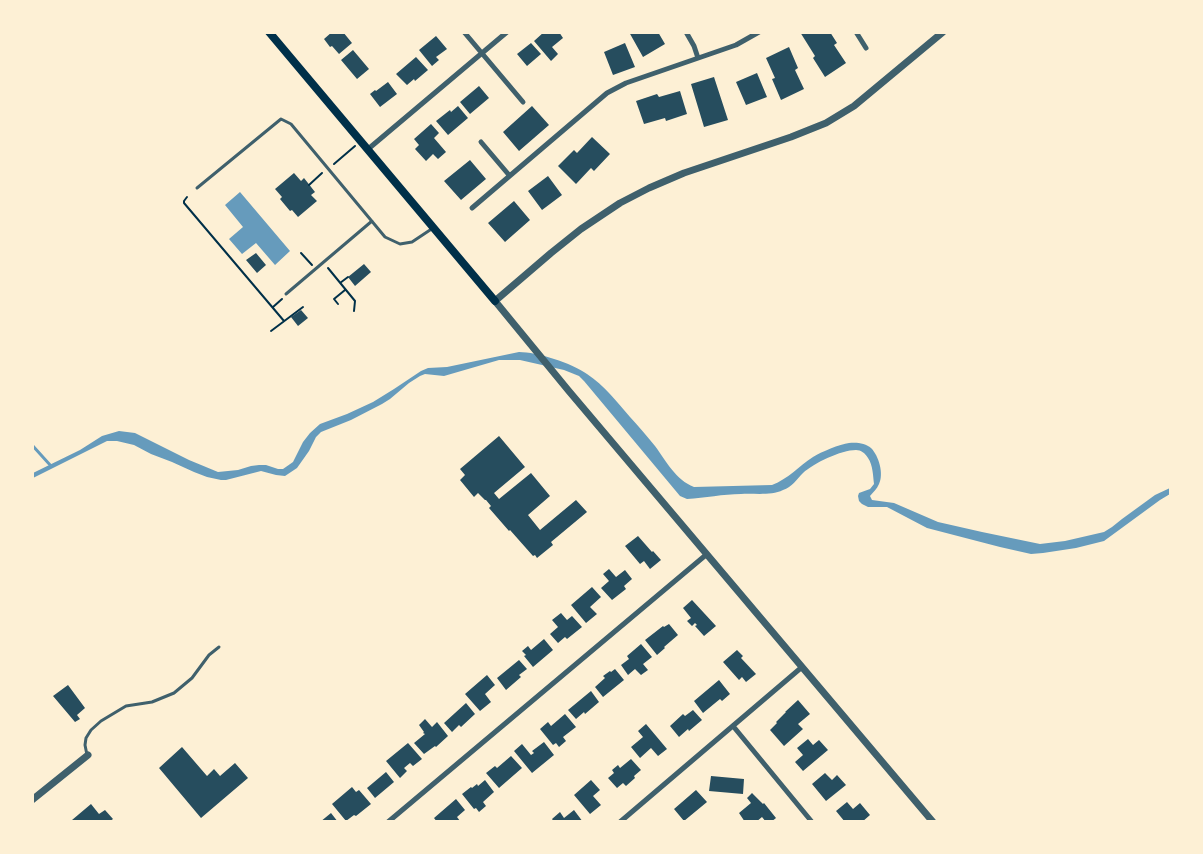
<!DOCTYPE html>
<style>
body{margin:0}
#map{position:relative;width:1203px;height:854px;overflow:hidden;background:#fdf0d5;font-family:Arial,sans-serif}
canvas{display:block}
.frame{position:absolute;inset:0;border:34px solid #fdf0d5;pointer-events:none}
</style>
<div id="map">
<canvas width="1203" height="854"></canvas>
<div class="frame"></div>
</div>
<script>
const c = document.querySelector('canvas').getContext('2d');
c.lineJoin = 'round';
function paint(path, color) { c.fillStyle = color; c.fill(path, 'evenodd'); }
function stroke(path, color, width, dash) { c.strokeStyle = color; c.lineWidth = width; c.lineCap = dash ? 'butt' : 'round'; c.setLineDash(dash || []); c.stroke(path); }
paint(new Path2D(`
 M240,192L290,251L275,265L256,243L242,254L229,239L243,227L225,205Z
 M519,352C537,352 572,363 587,374C604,385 617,402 630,417C639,427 647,436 655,446C666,461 676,480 694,487L772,485C788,479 799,466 813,457C821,452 840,444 849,443C856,442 866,443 871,448C879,456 884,474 879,484C877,489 873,492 870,496L872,500L894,503L938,522L982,532L1040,544L1065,541L1104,532L1112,527L1122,519L1155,495L1170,488V494L1160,500L1104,541L1076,548L1043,553L1031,554L1000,547L927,528L887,507H868L862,504L859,501L858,496L859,493L870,489L874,484C873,476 873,465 868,458C865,453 861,450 856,450C841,450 814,463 803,473C797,479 792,487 783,490C771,496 754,493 741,494C723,494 705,498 687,499L680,496L584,381L579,376L564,370L520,360H499L444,376L425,374L420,376L409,383L390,399L382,404L351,420L321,432L316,437L309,451L297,468L285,476L276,475L261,471L226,480H221L207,477L194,472L172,462L151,454L134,445L117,441H107L33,478V473L80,450L102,436L119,431L135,433L189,460L218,472L238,470L251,466L259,465H266L278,469H283L293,462L303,442L310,433L320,424L347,414L373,402L394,389L421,371L428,368L447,367Z`), '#669bbc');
stroke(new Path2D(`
 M32,445L51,466`), '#669bbc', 3);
paint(new Path2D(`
 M332,32H340L341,34L343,32L352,43L339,54L332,46L330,47L324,39Z
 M544,32H559L563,38L552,47L558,54L551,61L534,41Z
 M629,32H658L665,44L643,57Z
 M800,32H830L837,43L834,45L846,63L825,77L813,58L815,56Z
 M436,36L447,49L436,57L439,60L432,66L419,50Z
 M531,43L541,54L527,66L517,54Z
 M625,43L635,67L613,75L604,52Z
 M789,47L798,68L795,70L804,89L781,100L772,79L775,78L766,58Z
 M353,50L369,69L357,79L341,60Z
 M416,57L428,70L415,81L414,79L407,85L396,74Z
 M757,73L767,97L746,105L736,82Z
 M714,77L728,120L704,127L691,84Z
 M388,82L397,94L380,107L370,94L375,90L376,91Z
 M479,86L489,98L470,114L460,102Z
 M680,91L687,114L666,121L665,118L644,124L636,101L657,94L659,97Z
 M458,106L468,118L448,135L436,121L450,110L451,112Z
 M532,106L549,125L519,151L503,132Z
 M431,124L439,133L434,138L446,152L438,159L433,154L426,161L415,149L419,145L414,139Z
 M592,137L610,154L594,171L591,168L576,184L558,166L574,150L577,153Z
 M470,160L486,179L461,200L444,181Z
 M294,173L301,181L304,178L315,192L311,195L317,201L298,217L292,210L290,211L280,199L282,197L275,189Z
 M548,176L562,195L542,210L528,191Z
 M514,201L530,220L505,242L488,223Z
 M256,253L266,265L257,273L246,260Z
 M364,264L371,272L355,286L348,277Z
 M301,310L308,318L298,326L291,317Z
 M499,436L525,467L494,493L499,499L531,473L550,496L528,515L540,530L576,500L587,512L551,542L553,545L537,558L535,555L533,556L510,530L509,531L489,508L491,506L486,500H485L478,493L474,497L460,480L465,475L460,469Z
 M638,536L652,552L653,551L661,560L650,569L644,561L640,564L625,546Z
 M609,569L616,577L625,570L632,579L624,586L626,589L612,600L601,588L609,581L603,574Z
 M592,587L601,597L590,607L597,614L586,623L571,605Z
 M692,600L716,626L704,636L695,626L697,625L695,623L692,626L687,621L691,618L683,608Z
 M561,613L567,620L572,616L582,627L567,639L565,637L558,643L550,634L558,627L552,620Z
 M669,624L678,635L664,647L665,648L657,655L645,640L663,626L664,627Z
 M544,639L553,650L533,667L524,656L526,655L522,651L528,646L531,650Z
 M641,644L652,657L643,664L648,670L641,675L635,669L628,675L621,665L629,659L627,656Z
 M737,650L743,656L741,658L756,674L746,682L742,677L739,680L723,662Z
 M519,660L527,669L519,675L521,677L506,690L497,678Z
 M615,669L624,680L603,697L595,687L605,678L603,676L610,671L611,672Z
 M487,675L495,685L485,694L491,702L480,711L465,694Z
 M719,680L730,694L722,701L720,699L703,713L694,701Z
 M68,685L85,708L77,715L80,719L75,722L53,696Z
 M591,691L599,702L585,714L584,712L576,719L568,710Z
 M798,700L810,714L798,724L803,729L784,746L770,730L777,723L776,722L786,712H785Z
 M466,703L475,714L461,727L459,725L452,732L444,723Z
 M693,710L702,720L689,731L688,729L679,737L670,726L683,714L685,716Z
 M565,714L576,727L563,737L566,741L559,747L556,743L553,745L540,729L548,722L551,726Z
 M425,719L432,727L437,722L448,736L436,747L435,746L424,754L414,743L425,734L423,733L424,732L419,725Z
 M646,724L667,749L658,756L651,748L640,758L631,747L643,737L638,731Z
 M808,739L813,745L819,740L828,750L803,771L795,762L803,755L797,748Z
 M544,742L554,755L532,773L514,751L522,744L531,755L534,753L532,751Z
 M408,743L422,759L413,766L410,763L404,768L407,771L400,778L386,761Z
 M182,747L207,776L214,769L220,776L235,763L248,778L201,818L159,768Z
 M511,756L522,768L499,788L486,773L495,766L497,768Z
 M631,759L641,770L634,776L635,778L626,786L623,783L617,788L608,778L614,773L612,770L618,765L620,768Z
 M386,772L394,782L375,798L367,788Z
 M825,773L832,780L837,775L846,785L826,801L812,784Z
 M711,776L744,779L743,794L709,791Z
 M485,780L494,792L483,802L486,806L479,812L476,808L474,809L462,794L471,787L472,788L477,784L478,786Z
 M591,780L600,790L593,796L601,805L590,814L574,795Z
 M352,787L356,792L359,790L371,804L356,816L354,815L346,821L332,804Z
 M696,790L707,802L684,821L674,809Z
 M752,793L763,804L764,803L776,818L771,822H766L762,817L756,822H745L739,813L751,803L747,798Z
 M456,799L465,810L457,817L460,821L459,822H437L434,818Z
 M847,802L853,809L860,803L870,815L862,822H845L836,811Z
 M91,804L99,814L105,810L113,819L109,822H73L72,820Z
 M574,810L583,822H554L552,819L560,812L564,818Z
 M331,813L338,822H320Z`), '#264d5e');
stroke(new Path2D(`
 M334,164L355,146
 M309,185L322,173
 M187,197L184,201V203L284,321
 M301,253L312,265
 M328,268L355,301L354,311
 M340,283L348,277
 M338,304L334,299L345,290
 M273,307L282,299
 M271,331L303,307`), '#003049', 2);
stroke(new Path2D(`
 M197,188L281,119L291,124L385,237L400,244L412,242L433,228
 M286,294L372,221
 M87,755L85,745L86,738L91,730L101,721L126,706L152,702L174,693L192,678L209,655L219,647`), '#3f606c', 3);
stroke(new Path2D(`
 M464,32L523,102
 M686,32L694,46L698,58
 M856,32L866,48
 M481,142L509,175
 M367,150L507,32
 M472,208L607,93L626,83L736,45L759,32
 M733,726L812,822
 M388,822L707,554
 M620,822L802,667`), '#3f606c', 5);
stroke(new Path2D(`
 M32,800L88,755
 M933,822L568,390L495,301L551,253L581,229L620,203L649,188L684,173L791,137L826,123L854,106L943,32`), '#3f606c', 7);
stroke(new Path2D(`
 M269,32L495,301`), '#003049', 8);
</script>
